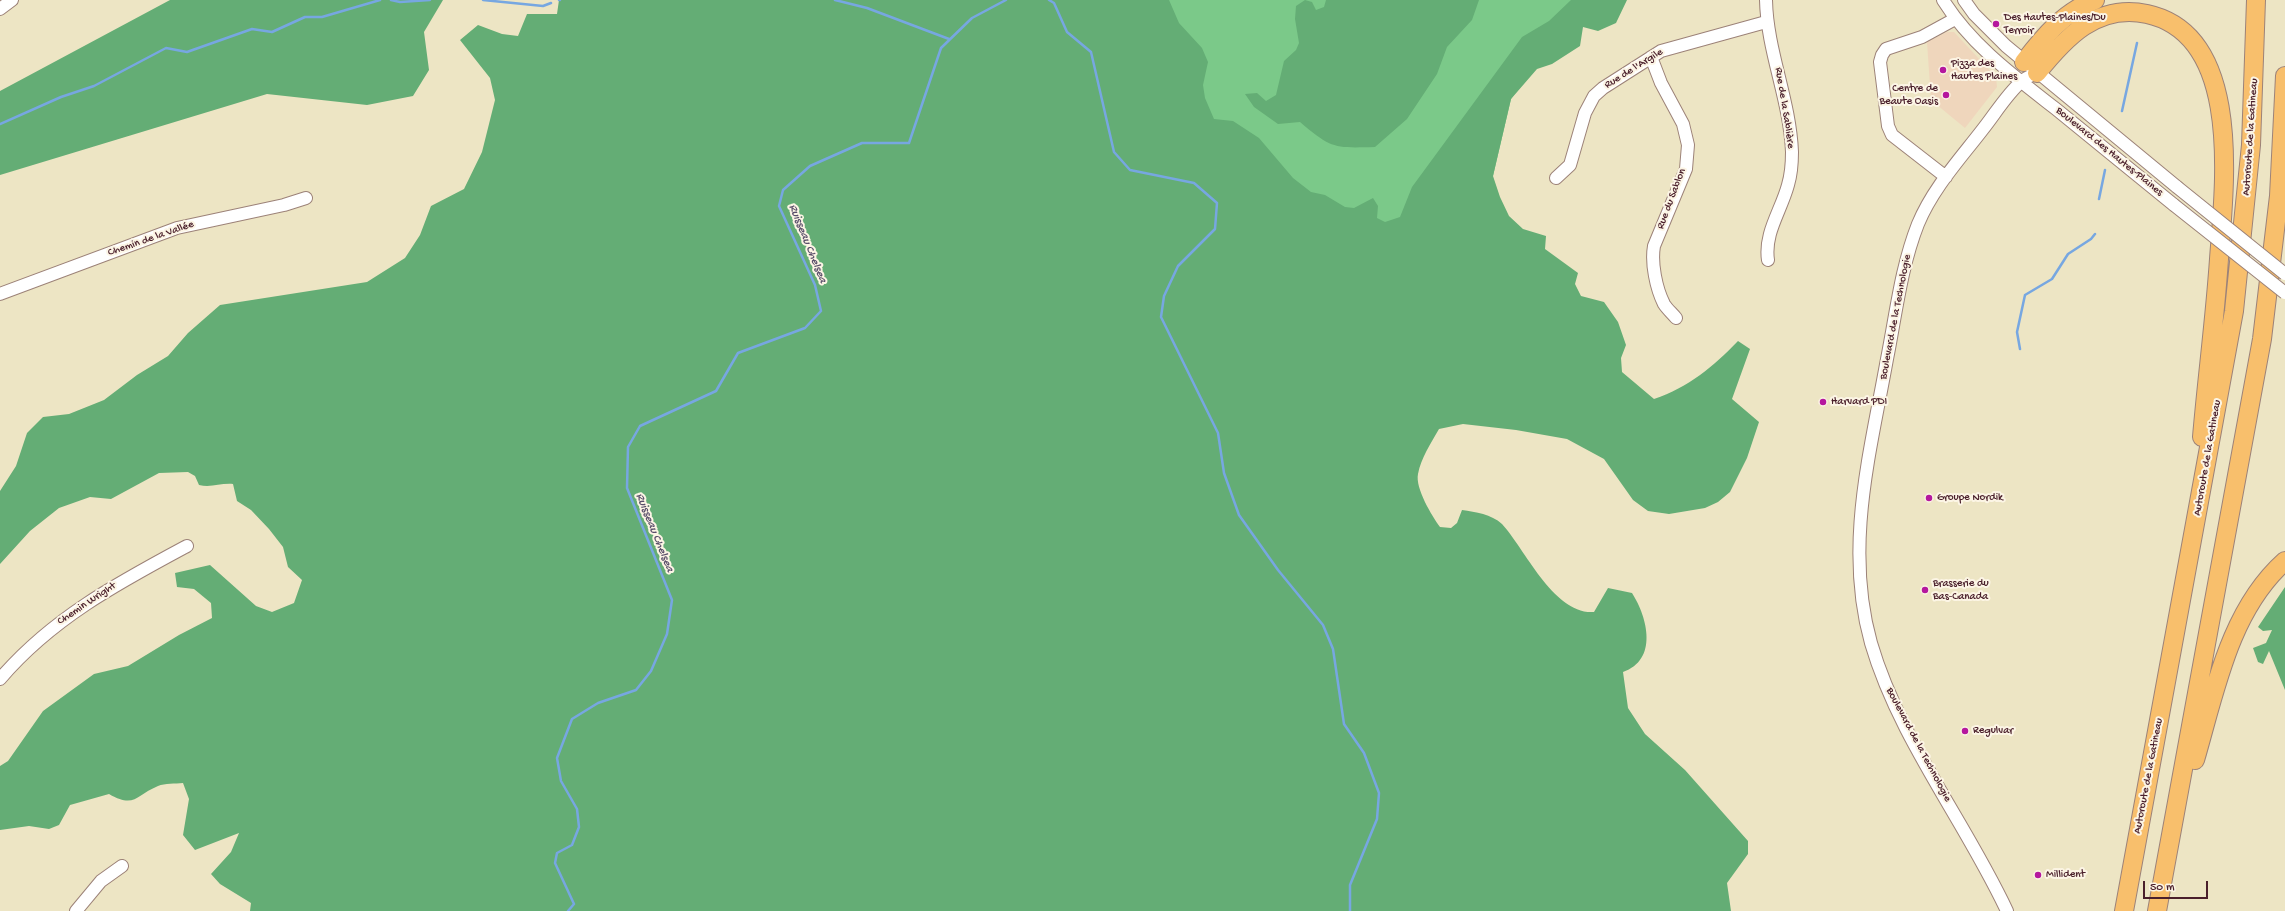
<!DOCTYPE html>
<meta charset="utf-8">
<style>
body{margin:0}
#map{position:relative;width:2285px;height:911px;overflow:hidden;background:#ede5c4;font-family:"Gochi Hand",sans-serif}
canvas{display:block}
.scale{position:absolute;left:2143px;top:881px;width:65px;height:18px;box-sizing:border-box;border:2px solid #4a1f2b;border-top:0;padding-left:5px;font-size:12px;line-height:14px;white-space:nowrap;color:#4a1f2b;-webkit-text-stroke:3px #fcf5e5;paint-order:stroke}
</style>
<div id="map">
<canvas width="2285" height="911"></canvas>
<div class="scale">50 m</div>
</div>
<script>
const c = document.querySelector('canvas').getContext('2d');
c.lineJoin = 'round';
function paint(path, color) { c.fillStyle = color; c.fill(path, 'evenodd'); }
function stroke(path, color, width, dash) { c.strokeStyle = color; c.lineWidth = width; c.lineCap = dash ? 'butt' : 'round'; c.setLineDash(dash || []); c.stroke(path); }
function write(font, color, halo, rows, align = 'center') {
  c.font = font + ' "Gochi Hand",sans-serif'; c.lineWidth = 4; c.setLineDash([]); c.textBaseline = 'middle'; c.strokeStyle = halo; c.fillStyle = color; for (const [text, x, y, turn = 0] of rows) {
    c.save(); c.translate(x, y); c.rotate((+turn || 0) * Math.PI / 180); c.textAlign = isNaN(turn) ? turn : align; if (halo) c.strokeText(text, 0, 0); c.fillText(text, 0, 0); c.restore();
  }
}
paint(new Path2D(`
 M1947,32H1954L1996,77L1997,87L1965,128L1931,100L1927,42Z`), '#efd6bc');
paint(new Path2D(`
 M1049,0H1617L1550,45L1511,99L1493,176L1191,378Z`), '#7bc989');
paint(new Path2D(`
 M170,0H443L424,32L429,70L413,96L367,105L267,94L0,175V91Z
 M559,0H1169L1179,23L1202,48L1208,62L1203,85L1205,98L1214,119L1233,121L1259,138L1293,178L1311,192L1325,195L1345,207L1354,208L1373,198L1378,206L1377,218L1385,222L1400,217L1412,187L1522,37L1549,21L1571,0H1627L1616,23L1598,31L1583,27L1580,46L1552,64L1537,69L1511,99L1493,176L1500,197L1509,216L1523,229L1546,236L1545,249L1578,273L1575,284L1581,296L1604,302L1618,322L1626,345L1621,358L1622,372L1654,399C1689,387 1713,367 1738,341L1750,349L1732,399L1759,422L1747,458L1730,492L1718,502L1705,508L1669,514L1648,511L1633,500L1604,459L1567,439L1516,430L1463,424L1439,429C1431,443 1421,458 1418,474C1415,488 1432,516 1440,527L1451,528L1457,523L1462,510C1476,512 1491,514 1502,524C1525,549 1554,615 1594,612L1608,588L1632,593C1648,618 1658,660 1623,672L1628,708L1645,734L1685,770L1748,841V854L1727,883L1731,911H250L251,903L220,884L211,874L231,852L239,833L195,850L183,835L189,799L183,783C175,784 165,783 158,786C136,795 135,809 109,794L70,805L59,825L49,829L29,826L0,830V766L8,761L43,711L94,674L128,666L179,635L212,618L211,603L194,589L177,587L175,573L210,565L256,606L272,612L294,603L302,580L288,567L283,547L269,529L251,510L237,501L233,484C220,483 211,488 199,485L195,476L188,472L159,473L111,499L90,497L59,508L30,531L0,564V491L16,466L27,433L43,417L69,414L104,400L137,375L168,356L188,333L220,305L367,282L405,258L420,235L431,206L464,189L482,152L495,100L490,78L460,40L478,25L502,34L518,36L527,14H557Z
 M1305,0L1312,2L1316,10L1324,7L1326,0H1479L1472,20L1447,47L1437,74L1407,119L1375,147C1334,148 1332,149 1300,122L1278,124L1254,107L1245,94L1257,93L1266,101L1276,95L1284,61L1296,50L1299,43L1295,19L1296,6Z
 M2285,587V690L2269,651L2263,664L2258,662L2253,648L2266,643L2272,630L2263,631L2258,627Z`), '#64ad75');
stroke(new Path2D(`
 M391,0L400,2L430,0
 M483,0L543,6L551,3
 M559,0H560
 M835,0L867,8L949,39
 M1049,0L1054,3L1067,32L1091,52L1114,152L1130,170L1194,183L1217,203L1215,229L1178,266L1164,296L1161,317L1218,433L1224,473L1239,515L1278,570L1323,625L1333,649L1344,724L1364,753L1379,793L1377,819L1350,885V911
 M2122,111L2137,43
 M0,124L61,97L94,86L166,48L187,52L252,29L272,32L305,17H322L380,0
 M2099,199L2105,170
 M2020,349L2017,332L2025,295L2052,279L2068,254L2091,239L2095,234
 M568,911L574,904L555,863L557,853L572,845L579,827L577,809L561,781L557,758L572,719L598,703L636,690L651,671L667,634L672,600L627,488L628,447L640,426L716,391L738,353L805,328L821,311L815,285L779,206L783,190L810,166L862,143H909L941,48L972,18L1006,0`), '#77a7e1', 2.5);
const minor = new Path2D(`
 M1766,0C1767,51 1790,100 1792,152C1792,163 1791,175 1788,185C1781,211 1764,233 1768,260
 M1943,0C1971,45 2015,77 2056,109C2095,141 2135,173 2174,205
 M1964,0L1974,14L2006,46L2177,187
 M0,9L12,0
 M1651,57L1661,83L1683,124L1688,145L1686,169L1654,246C1651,263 1656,288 1664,304C1667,309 1672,313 1676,318
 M1946,177L1892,135L1888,126L1880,62L1882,55L1886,49L1922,37L1955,19
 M1556,178L1570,165L1585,113L1594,96L1603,88L1661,51L1766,22
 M0,294L177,228L284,205L306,198
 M0,679C52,618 118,583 187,546
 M76,911L101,881L122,866
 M2007,911C1965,821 1899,739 1871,643C1844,547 1870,454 1887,359C1896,314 1901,267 1918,224C1933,188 1960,159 1983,129C1995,114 2007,94 2021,82C2025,78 2032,75 2037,73`);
const highway = new Path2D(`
 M2024,62C2044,36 2064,12 2095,0
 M2037,73C2065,38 2097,3 2147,14C2244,35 2224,188 2219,259C2215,319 2207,378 2202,437
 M2195,760C2215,692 2229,611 2285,561
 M2124,911L2234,311L2251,145L2256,0
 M2157,911L2262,339L2279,196L2285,76`);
stroke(minor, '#9c8278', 14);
stroke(highway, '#9c8278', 20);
stroke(minor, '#fff', 12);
stroke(highway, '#f8bf6c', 18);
const minorBridge = new Path2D(`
 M2177,187L2285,274
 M2174,205L2285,293`);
stroke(minorBridge, '#9c8278', 14, []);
stroke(minorBridge, '#fff', 12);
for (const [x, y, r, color] of [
 [1996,24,4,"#b5179e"],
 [1943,70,4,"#b5179e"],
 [1946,95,4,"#b5179e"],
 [1823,402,4,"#b5179e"],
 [1929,498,4,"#b5179e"],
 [1925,590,4,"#b5179e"],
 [1965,731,4,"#b5179e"],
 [2038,875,4,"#b5179e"]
]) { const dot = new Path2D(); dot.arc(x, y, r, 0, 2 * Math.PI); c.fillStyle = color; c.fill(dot); stroke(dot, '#fcf5e5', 1.5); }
write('11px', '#4a1f2b', '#fcf5e5', [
 ["Des Hautes-Plaines/Du",2004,18],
 ["Terroir",2004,31],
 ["Pizza des",1951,64],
 ["Hautes Plaines",1951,77],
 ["Centre de",1938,89,"right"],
 ["Beaute Oasis",1938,102,"right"],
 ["Harvard PDI",1831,402],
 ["Groupe Nordik",1937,498],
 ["Brasserie du",1933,584],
 ["Bas-Canada",1933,597],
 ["Regulvar",1973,731],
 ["Millident",2046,875]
], 'left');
write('11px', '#4a1f2b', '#fcf5e5', [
 ["Rue de l'Argile",1634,69,-32],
 ["Rue de la Sablière",1784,108,81],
 ["Autoroute de la Gatineau",2251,137,-86],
 ["Boulevard des Hautes-Plaines",2109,152,39],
 ["Rue du Sablon",1672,199,-69],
 ["Chemin de la Vallée",151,239,-19],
 ["Boulevard de la Technologie",1896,317,-79],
 ["Autoroute de la Gatineau",2208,458,-80],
 ["Chemin Wright",87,604,-34],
 ["Boulevard de la Technologie",1918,745,62],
 ["Autoroute de la Gatineau",2149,776,-79]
]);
write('italic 12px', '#5a4f6b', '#fcf5e5', [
 ["Ruisseau Chelsea",807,244,68],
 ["Ruisseau Chelsea",654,533,68]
]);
</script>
